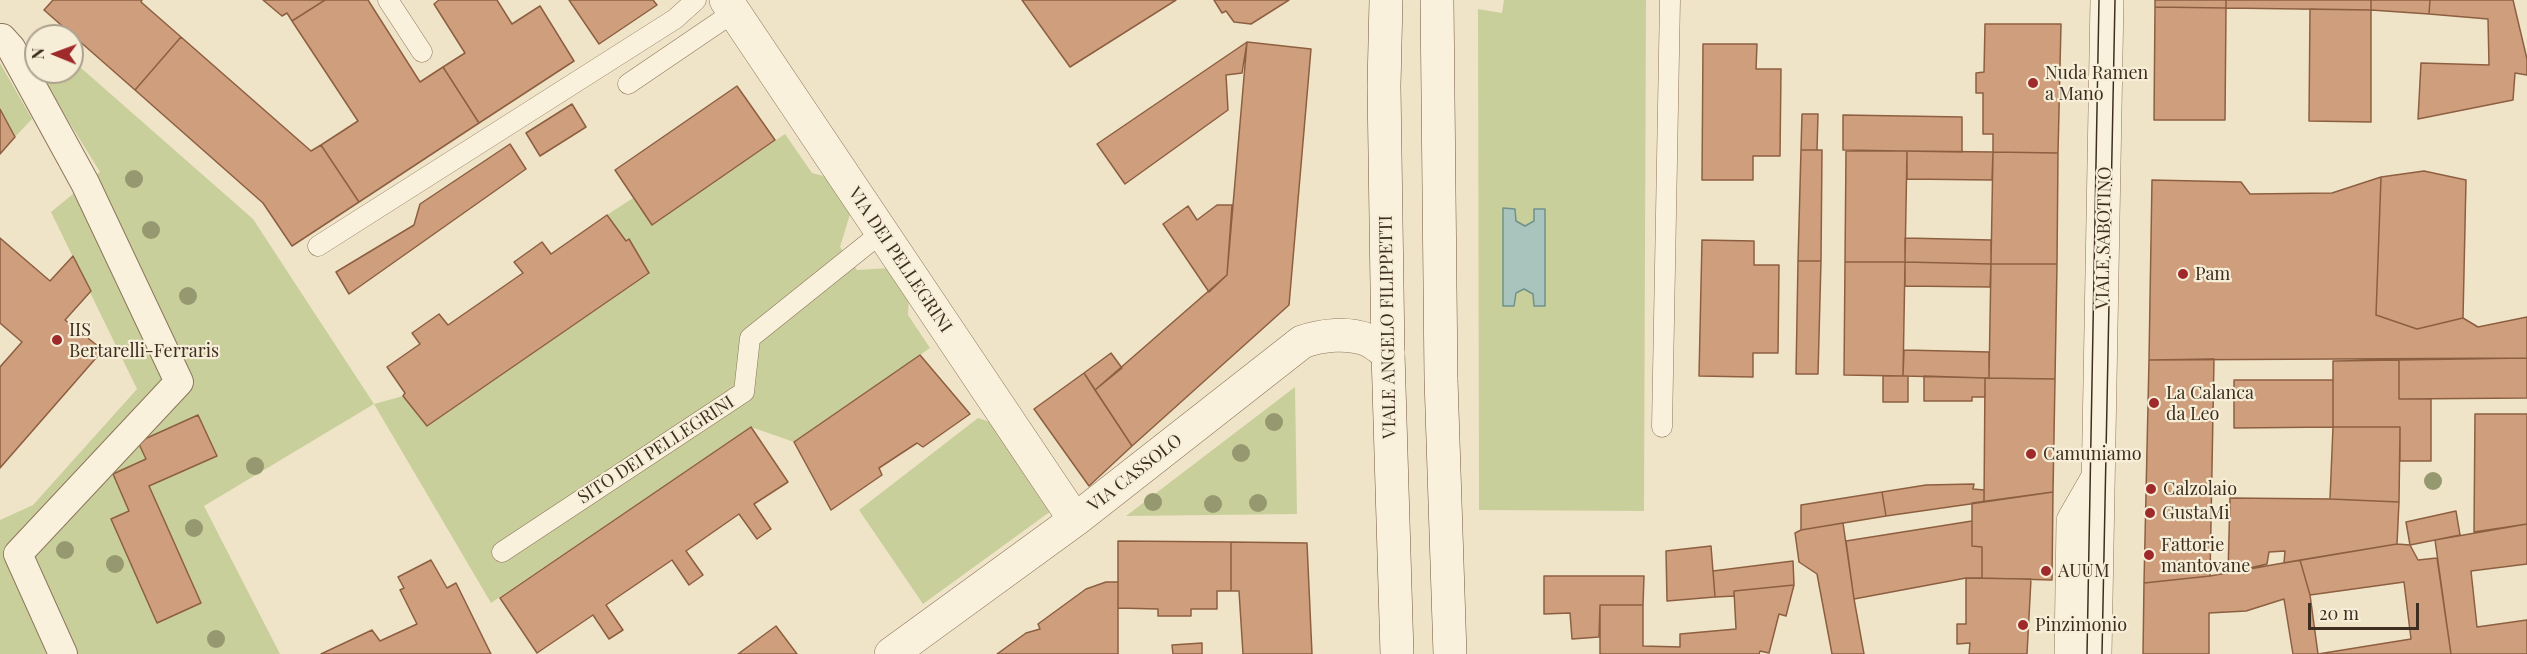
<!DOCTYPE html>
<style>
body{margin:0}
#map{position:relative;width:2527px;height:654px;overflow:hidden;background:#f0e4c8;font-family:"Playfair Display",serif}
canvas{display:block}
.north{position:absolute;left:24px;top:24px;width:60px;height:60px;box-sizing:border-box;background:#f7eed8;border:2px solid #ada18e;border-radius:50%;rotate:271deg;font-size:16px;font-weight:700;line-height:24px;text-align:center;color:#3d2e20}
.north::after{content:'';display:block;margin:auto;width:21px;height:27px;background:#9e2a2b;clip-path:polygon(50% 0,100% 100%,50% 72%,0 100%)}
.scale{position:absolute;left:2308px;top:603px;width:111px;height:27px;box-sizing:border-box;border:3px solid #3d2e20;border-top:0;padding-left:8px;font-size:18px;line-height:21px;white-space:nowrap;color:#3d2e20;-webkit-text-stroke:4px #f7eed8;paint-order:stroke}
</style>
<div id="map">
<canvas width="2527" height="654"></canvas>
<div class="north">N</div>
<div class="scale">20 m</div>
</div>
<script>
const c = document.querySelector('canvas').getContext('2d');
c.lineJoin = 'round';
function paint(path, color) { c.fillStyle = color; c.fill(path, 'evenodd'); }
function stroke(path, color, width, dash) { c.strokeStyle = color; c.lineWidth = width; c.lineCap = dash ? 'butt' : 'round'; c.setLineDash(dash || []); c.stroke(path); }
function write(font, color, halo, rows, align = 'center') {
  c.font = font + ' "Playfair Display",serif'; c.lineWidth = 4.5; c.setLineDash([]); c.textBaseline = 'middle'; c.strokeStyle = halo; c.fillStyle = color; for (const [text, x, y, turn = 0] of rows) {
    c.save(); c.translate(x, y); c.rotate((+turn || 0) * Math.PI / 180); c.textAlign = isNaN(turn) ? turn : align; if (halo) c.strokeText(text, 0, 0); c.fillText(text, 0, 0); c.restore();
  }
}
paint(new Path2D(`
 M1504,0H1646L1644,511L1479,510L1478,9L1502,13Z
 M72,60L253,219L374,404L403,396L427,426L649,274L629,240L626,241L607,215L633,198L652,224L785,134L812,173L827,177L851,211L840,247L857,270L890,268L909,295L908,315L930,348L794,442L751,427L491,603L374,404L204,506L280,654H0V520L33,505L137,389L51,212L100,172L38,72H72Z
 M0,63L32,119L15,137L0,108Z
 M1295,387L1297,514L1126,516Z
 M978,418L993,423L1051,511L923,604L859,510Z`), '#c9cf9b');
const water = new Path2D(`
 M1503,208L1515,209L1516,221L1525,226L1534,221V209H1545V306H1534L1533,294L1524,289L1516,293L1514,306H1503Z`);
paint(water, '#a9c4bc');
stroke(water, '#6f938a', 1.5);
const building = new Path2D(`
 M53,0H142L141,2L181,37L135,90L44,10Z
 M263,0H325L292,21L287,13L282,16Z
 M325,0H368L420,82L443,67L479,123L359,202L321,145L358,121L292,21Z
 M439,0H497L512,24L540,6L574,61L479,123L443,67L465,53L434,4Z
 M569,0H653L657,5L599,44Z
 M1022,0H1176L1070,67Z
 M1214,0H1289L1251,24L1234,22L1226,11L1222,13Z
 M2155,0H2226V8L2155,7Z
 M2226,0H2371V10L2226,8Z
 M2371,0H2430L2429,14L2371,10Z
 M2430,0H2513L2527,59V75L2515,73L2513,100L2418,119L2421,63L2489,65L2488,19L2429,14Z
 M2155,7L2226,8L2225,120H2154Z
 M2310,9L2371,10V122L2309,121Z
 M1985,24H2061L2058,153L1993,152V134H1983V93H1976V73L1984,72Z
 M181,37L311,151L321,145L359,202L292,246L263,203L135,90Z
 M1247,42L1311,49L1289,305L1132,446L1095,390L1227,275Z
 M1247,42L1242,73L1226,75L1228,110L1125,184L1097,144Z
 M1703,44H1757L1756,69H1781L1780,156H1753V180H1702Z
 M737,86L775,140L652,225L615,170Z
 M572,104L586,127L540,156L526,133Z
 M0,109L15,137L0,154Z
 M1802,114H1818L1817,150H1801Z
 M1843,115L1962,117V152L1843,150Z
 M510,144L526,169L349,294L336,272L414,225L420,204Z
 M1801,150H1822L1821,261H1798Z
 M1846,151H1907L1905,262H1845Z
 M1907,151L1993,152L1992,180L1907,179Z
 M1993,152L2058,153L2057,264H1991Z
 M2424,171L2466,180L2463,318L2417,329L2376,315L2381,177Z
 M2381,177L2376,315L2417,329L2463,318L2478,327L2527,317V358L2149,360L2152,180L2241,182L2250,194L2332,193Z
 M1217,205H1232L1227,275L1209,292L1163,224L1188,206L1197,220Z
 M607,215L626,241L629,239L649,273L427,426L403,396L405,393L387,367L420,344L412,333L439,314L448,325L523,273L514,262L542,242L551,254Z
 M0,238L50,281L73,256L91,291L65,320L103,350L0,468V367L22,342L0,323Z
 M1905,238L1991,240V264L1905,262Z
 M1702,240L1754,241V265H1779L1778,353H1753V377L1699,376Z
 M1798,261H1821L1818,374H1796Z
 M1845,262H1905L1903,376L1844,375Z
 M1905,262L1991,264L1990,287L1905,286Z
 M1991,264H2057L2055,379L1989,378Z
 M1904,350L1989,352V378L1903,376Z
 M1111,353L1122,368L1095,390L1084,373Z
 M920,355L970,414L923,447L917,443L879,468L882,475L831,510L794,442Z
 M2527,358V398L2399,399V360Z
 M2214,359L2210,576L2144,583L2149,360Z
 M2399,360V399H2431V461H2400V427H2333V361Z
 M1084,373L1132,446L1089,486L1034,409Z
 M1883,376H1908V402H1883Z
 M1924,376L1985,378V397H1972V401H1924Z
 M1985,378L2055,379L2053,492L1984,502Z
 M2234,380H2333V427L2234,428Z
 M2475,414H2527V524L2474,532Z
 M198,415L217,456L149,486L201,603L157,623L111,519L129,511L113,474L146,459L138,442Z
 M751,427L788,482L754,504L771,529L757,539L739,514L686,551L703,575L689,585L672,560L606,605L623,630L609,639L593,615L537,653L500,598Z
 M2333,427H2400L2399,502L2330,499Z
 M1974,484L1973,489L1984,490V502L1886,516L1882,492L1926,485Z
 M1882,492L1886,516L1801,530V505Z
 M2053,492L2052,580L1982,578V547L1972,546V503Z
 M2230,498L2330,499L2399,502L2397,544L2284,563L2285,551L2269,552L2267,564L2228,573Z
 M2456,511L2460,535L2410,545L2406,522Z
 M1972,521V546L1982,547V578H1966L1854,599L1846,541Z
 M1843,523L1854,599L1864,654H1832L1817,574L1799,562L1795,533L1801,530Z
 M2527,524V564L2471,571L2477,627L2527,620V654H2451L2435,540Z
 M1118,541L1231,542V591H1217V609H1191V616H1158V609L1118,608Z
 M1231,542L1307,543L1312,654H1243L1239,591H1231Z
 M2397,544L2410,545L2418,560L2437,558L2451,654H2318L2411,639L2404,582L2310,595L2300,560Z
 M1711,546L1715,597L1667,601L1666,551Z
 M431,560L447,588L456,583L491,654H321L372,630L380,641L417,624L400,590L404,588L398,577Z
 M2300,560L2310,595L2318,654H2293L2284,599L2246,611L2209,613V654H2143L2144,583L2210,576Z
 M1793,561L1794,585L1734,591V596L1715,597L1713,571Z
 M1544,576H1644L1643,605H1600L1599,637L1572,639L1570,613L1544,614Z
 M1966,578L2031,579L2027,654H1969L1970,643L1957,644V624H1966Z
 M1106,582H1118V654H997L1026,633L1040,629L1038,624L1086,589Z
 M1794,585L1786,616L1779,614L1769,653L1760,651L1759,654H1600V605H1643V646L1680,647V634L1736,629L1734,591Z
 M776,626L797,654H738Z
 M1202,643V654H1173L1172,645Z`);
paint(building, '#cf9f7d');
stroke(building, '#8d5f41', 1.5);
const service = new Path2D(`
 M388,0L422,52
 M628,84L734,12
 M318,246L675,19L696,0
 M1662,427L1670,0
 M502,552L744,392L750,338L881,233`);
const pedestrian = new Path2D(`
 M2,38L11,48L85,183L179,382L18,554L63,654`);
const minor = new Path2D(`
 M726,0L1075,520
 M891,654L1075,520L1302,342C1321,335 1348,332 1368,340C1375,343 1381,349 1388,353`);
const tertiary = new Path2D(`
 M2071,654L2073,521L2096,481
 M2095,654L2107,0`);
const secondary = new Path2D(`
 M1386,0L1384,86L1388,353L1397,654
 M1437,0L1441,379L1450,654`);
stroke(service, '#8d765c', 21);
stroke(pedestrian, '#8d765c', 30);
stroke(minor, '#8d765c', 34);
stroke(tertiary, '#8d765c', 34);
stroke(secondary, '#6f573f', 34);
stroke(service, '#faf1dc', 20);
stroke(pedestrian, '#faf1dc', 28);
stroke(minor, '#faf1dc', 33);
stroke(tertiary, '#faf1dc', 33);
stroke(secondary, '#faf1dc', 33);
stroke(new Path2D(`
 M2087,654L2099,0
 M2102,654L2115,0`), '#3d2e20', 1.5);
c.fillStyle = '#96986f';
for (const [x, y] of [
 [134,179],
 [151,230],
 [188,296],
 [1274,422],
 [1241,453],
 [255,466],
 [2433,481],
 [1153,502],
 [1258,503],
 [1213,504],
 [194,528],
 [65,550],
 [115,564],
 [216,639]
]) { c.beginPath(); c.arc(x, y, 9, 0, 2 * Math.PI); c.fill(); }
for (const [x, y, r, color] of [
 [2033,83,6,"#9e2a2b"],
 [2183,274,6,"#9e2a2b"],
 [57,340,6,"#9e2a2b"],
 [2154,403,6,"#9e2a2b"],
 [2031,454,6,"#9e2a2b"],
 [2151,489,6,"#9e2a2b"],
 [2150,513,6,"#9e2a2b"],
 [2149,555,6,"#9e2a2b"],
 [2046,571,6,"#9e2a2b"],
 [2023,625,6,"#9e2a2b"]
]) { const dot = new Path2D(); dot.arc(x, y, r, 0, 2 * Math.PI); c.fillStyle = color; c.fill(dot); stroke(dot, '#f7eed8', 2); }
write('18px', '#3d2e20', '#f7eed8', [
 ["Nuda Ramen",2045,73],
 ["a Mano",2045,94],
 ["Pam",2195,274],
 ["IIS",69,330],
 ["Bertarelli-Ferraris",69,351],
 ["La Calanca",2166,393],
 ["da Leo",2166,414],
 ["Camuniamo",2043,454],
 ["Calzolaio",2163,489],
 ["GustaMi",2162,513],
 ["Fattorie",2161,545],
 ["mantovane",2161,566],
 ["AUUM",2058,571],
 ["Pinzimonio",2035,625]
], 'left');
write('18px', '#3d2e20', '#f7eed8', [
 ["VIALE SABOTINO",2104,238,-89],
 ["VIA DEI PELLEGRINI",900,260,56],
 ["VIALE ANGELO FILIPPETTI",1388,327,-91],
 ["SITO DEI PELLEGRINI",656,450,-33],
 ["VIA CASSOLO",1135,473,-38]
]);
</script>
